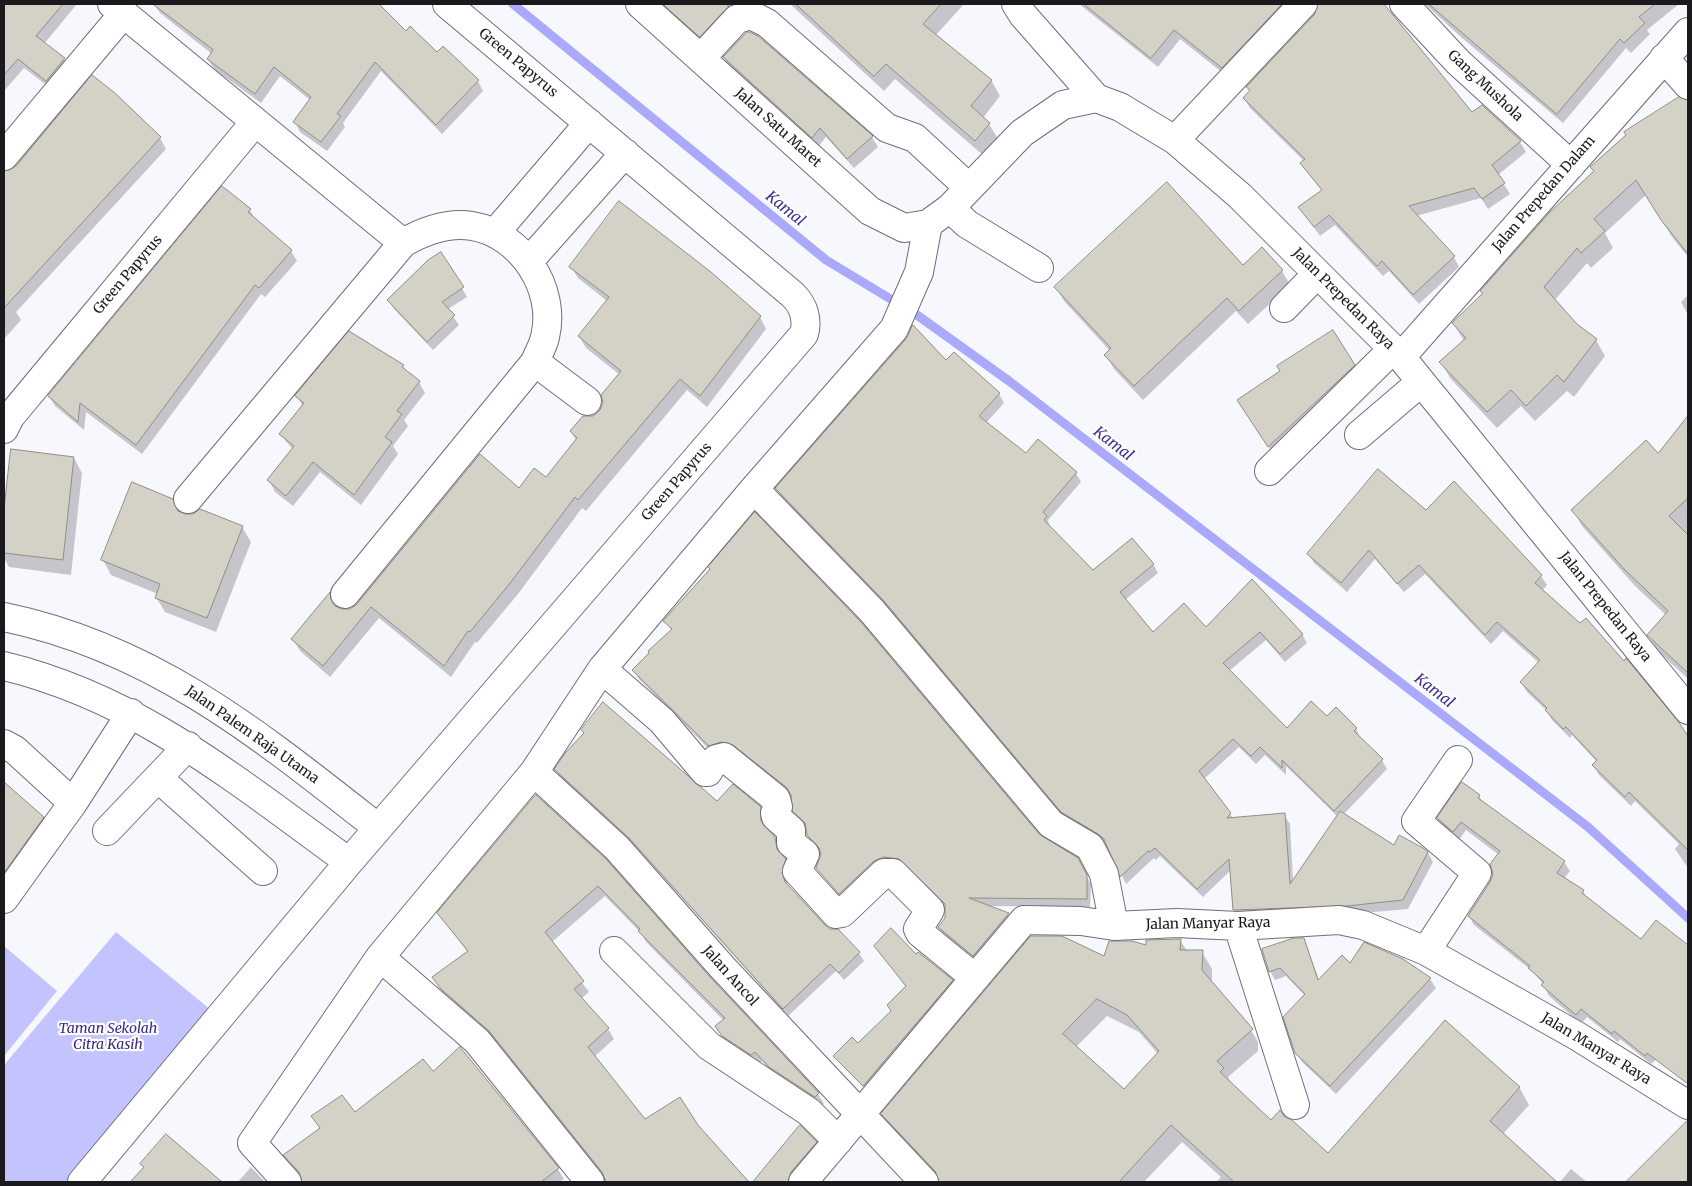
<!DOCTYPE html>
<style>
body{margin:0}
#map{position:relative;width:1692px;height:1186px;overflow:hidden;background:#f7f7fe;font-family:Merriweather,serif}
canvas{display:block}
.frame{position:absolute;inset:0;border:5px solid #1a1a1e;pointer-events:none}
</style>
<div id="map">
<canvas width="1692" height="1186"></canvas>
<div class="frame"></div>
</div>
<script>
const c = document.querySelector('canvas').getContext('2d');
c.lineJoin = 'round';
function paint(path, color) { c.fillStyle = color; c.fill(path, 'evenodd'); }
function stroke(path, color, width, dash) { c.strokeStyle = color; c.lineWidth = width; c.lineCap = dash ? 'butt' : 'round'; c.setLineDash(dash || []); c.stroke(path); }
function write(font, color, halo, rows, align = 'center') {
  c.font = font + ' Merriweather,serif'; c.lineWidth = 4.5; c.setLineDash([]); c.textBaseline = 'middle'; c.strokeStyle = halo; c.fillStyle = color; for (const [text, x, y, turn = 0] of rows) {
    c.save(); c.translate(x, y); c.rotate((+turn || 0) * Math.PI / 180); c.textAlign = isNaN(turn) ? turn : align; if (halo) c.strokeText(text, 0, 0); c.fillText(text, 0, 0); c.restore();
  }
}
paint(new Path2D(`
 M116,932L211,1010L66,1182H4V1065Z
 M4,946L57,991L4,1056Z`), '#c3c3fe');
paint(new Path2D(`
 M4,4H77L44,44L64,59L70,69L53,90L24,68L4,91Z
 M154,4H376L406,33L478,81L483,91L442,134L381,71L343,123L345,127L327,151L300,132L295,122L310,100L280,76L261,103L214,69L208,59L212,54L160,13Z
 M655,4H754L709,51Z
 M790,4H964L935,36L991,80L1000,96L983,118L989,124L998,139L984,156L895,79L884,91Z
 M1079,4H1297L1228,77L1180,39L1158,67Z
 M1319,4H1383L1472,114L1482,106L1520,142L1526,152L1498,175L1510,194L1488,209L1481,198L1416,216L1454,257L1459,267L1419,304L1389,271L1383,276L1335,225L1320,236L1300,208L1322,191L1308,173L1302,163L1304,161L1250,108L1244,98L1250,91L1248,87L1316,15Z
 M1425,4H1679L1647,30L1650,34L1631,53L1626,48L1563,123L1462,38Z
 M758,37L872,137L878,147L854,168L826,137L818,147L730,68L724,58Z
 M1688,101V257L1672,237L1646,195L1605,233L1613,248L1591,268L1587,263L1554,301L1576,324L1596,340L1605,356L1574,397L1567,391L1535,421L1521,406L1497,428L1450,378L1441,362L1464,341L1453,323L1484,294L1594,172L1591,167Z
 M160,138L166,149L16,312L21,320L4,339V171L9,172L17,167Z
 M250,210L255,219L291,251L297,261L265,297L261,294L142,454L86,412L84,430L55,406L49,396Z
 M571,267L760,317L766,329L707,407L687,390L586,511L582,508L518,594L477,643L475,642L451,677L379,618L330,677L300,651L293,639L329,595L336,608L342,611L350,610L519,490L546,479L576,440L571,432L600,412L620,375L586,348L579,336L607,301L578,278Z
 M1282,271L1290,285L1248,324L1236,311L1143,400L1114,369L1106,355L1110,351L1064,301L1056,287Z
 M462,288L467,297L448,309L459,325L433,350L394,309L389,300Z
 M1688,295V315L1681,302Z
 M946,362L999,394L1004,403L986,423L1026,455L1076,473L1081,482L1048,520L1050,527L1093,572L1153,564L1158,573L1125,600L1153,634L1206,629L1302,634L1307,643L1285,662L1266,640L1229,671L1287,730L1327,718L1356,728L1360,738L1382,760L1387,769L1343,815L1394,846L1399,836L1428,853L1433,862L1408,909L1352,914L1239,919L1234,910L1231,870L1203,897L1160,856L1156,860L1154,858L1126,884L1108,846L1068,821L890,610L782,497L777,489ZM1239,747L1256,764L1265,755L1286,775V766L1338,817L1293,881L1290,824L1284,815L1233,818L1204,779Z
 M1354,365L1360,375L1275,456L1244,410Z
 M403,366L406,372L419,382L425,393L404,420L408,426L393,446L398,454L361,505L320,472L293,506L275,492L269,480L293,450L281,435L303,407L297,396Z
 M1688,418V679L1658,651L1648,635L1666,615L1635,586L1582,526L1573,510L1658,455Z
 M12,450L74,458L82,473L71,575L9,567L4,558V520Z
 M1454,483L1541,576L1547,585L1542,591L1688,759V868L1675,849L1679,844L1635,801L1631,806L1599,775L1594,766L1597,762L1572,735L1570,738L1552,720L1547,711L1527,692L1521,682L1539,663L1503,631L1491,644L1425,574L1404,592L1375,559L1347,592L1314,563L1309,554L1426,512Z
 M172,500L180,513L242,527L251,542L216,632L165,612L156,597L158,594L111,575L103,560Z
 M665,621L1038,835L1080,865L1091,884L1090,907L986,906L1008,914L1013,922L978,963L944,935L939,928L947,918L946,906L904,866L844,901L817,868L821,852L813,843L807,827L794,810L792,795L739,752L714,754L638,678L634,670L672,631Z
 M556,770L717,803L760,808L765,816V828L774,838L780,847L781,855L790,868L787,885L824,925L830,930L838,931L859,953L864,961L844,980L836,971L788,1016L635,846L561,778Z
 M4,783L43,817L52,832L4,899Z
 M1462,783L1479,796L1484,804L1564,862L1570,871L1564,879L1583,891L1587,898L1641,941L1656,921L1688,946V1081L1658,1058L1651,1064L1620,1039L1618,1042L1587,1017L1581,1024L1548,995L1544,985L1531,970L1474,925L1469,916L1491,882L1499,855L1466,830L1459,840L1444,827L1438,818Z
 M536,796L818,1094L824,1104L821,1107L777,1078L762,1061L757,1065L729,1046L716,1027L724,1021L646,942L641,933L605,896L552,942L589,992L581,999L608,1029L614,1039L594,1057L645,1120L696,1126L747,1182H607L605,1177L497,1042L447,999L433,977L468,953L439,913Z
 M1304,939L1319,980L1351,965L1403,960L1430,979L1436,988L1336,1094L1302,1062L1296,1052L1305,996L1286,976L1275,980L1270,971Z
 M1180,940L1187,951L1202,952L1212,969V983L1248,1025L1258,1042V1051L1228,1077L1233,1086L1271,1122L1284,1118L1328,1155L1519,1087L1529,1105L1503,1134L1555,1182H1216L1221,1177L1182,1142L1144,1182H940L893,1131L883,1114L1105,958ZM1107,1016L1139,1032L1158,1054L1124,1091L1076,1047Z
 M875,946L916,956L952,981L956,988L868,1092L834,1056L858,1045L892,1012L906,987Z
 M432,1073L557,1168L564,1179L559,1182H303L304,1179L285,1155L320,1129L313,1117L355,1114Z
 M1688,1123V1182H1628Z
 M800,1127L816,1142L822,1153L797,1182H755Z
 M166,1136L220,1182H132L144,1169L142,1164Z
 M251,1167L265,1182H238Z
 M1571,1169L1587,1182H1560Z`), '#0003');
stroke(new Path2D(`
 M513,4L826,260L917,315L1009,381L1588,827L1688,918`), '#aba9fb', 9);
const building = new Path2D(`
 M4,4H63L36,36L65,58L46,81L18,59L4,75Z
 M153,4H379L406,31L410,26L437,52L443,46L479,80L436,125L375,62L337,114L341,116L321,142L293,122L311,97L274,67L255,94L207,59L213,50Z
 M663,4H725L729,6L700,37Z
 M796,4H941L923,24L992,80L971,106L990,123L975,141L886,64L874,76Z
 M1084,4H1282L1222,68L1174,30L1151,58Z
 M1318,4H1384L1472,112L1482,105L1521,141L1492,165L1505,183L1482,199L1474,188L1409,206L1455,256L1413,295L1382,261L1377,266L1329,215L1314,227L1298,207L1322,190L1300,163L1305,159L1243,98L1250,90L1246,87L1314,15Z
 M1429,4H1655L1639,17L1645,23L1624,43L1620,39L1557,114Z
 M749,32L758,36L873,136L847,159L820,128L812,138L723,57L746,33Z
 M92,75L115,93L161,137L4,308V171L16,166Z
 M1679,97L1688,100V254L1661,220L1636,180L1594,219L1605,231L1581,253L1577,248L1544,287L1577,324L1597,339L1564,382L1557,375L1526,406L1511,390L1487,412L1439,362L1466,338L1452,323L1483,293L1480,291L1550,212L1594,171L1590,167L1626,135L1624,132Z
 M1167,182L1243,265L1262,247L1283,270L1239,311L1227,298L1134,386L1104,355L1111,348L1054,287Z
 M222,186L251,209L248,212L292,250L259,288L255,285L136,445L80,403L78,422L48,396Z
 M619,201L711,272L761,316L700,396L680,379L578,500L575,497L511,582L470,632L468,631L444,666L371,607L323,666L291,639L330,592L331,600L335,606L342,609H350L357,604L480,454L519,488L534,468L546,477L577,438L570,431L583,416H593L600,410L603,402L601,395L621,371L578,336L609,297L569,267Z
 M441,252L464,287L442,302L455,315L427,342L387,300L428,260Z
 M913,325L946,360L954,352L1000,393L979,416L1026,453L1038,439L1077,472L1043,512L1047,516L1044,520L1093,570L1132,538L1154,564L1120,592L1153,632L1184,603L1206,627L1252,579L1303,634L1280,654L1260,632L1223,663L1287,728L1311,701L1327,716L1336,707L1357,728L1354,731L1383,759L1334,811L1282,760V768L1260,747L1251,756L1233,739L1199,771L1231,813L1227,818L1285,813L1290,884L1340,811L1394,845L1399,835L1423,848L1428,852L1403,900L1347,906L1233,910L1229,859L1197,889L1155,848L1150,852L1148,851L1120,877L1104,839L1098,834L1061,812L884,601L775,488L906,339Z
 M1333,330L1355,365L1268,447L1237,400L1280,371L1277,366Z
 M349,331L404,365L402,367L420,381L397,411L402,414L385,437L392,442L354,495L313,462L286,496L267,480L294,446L279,434L304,403L295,396Z
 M1688,416V498L1669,516L1688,535V673L1647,635L1668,611L1624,569L1571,510L1646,440L1658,453Z
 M11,449L74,457L63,560L4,553V509Z
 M1378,469L1426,510L1454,481L1542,575L1535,583L1580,623L1586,618L1624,661L1626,658L1678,721L1688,736V850L1629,792L1625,797L1592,765L1597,760L1566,727L1563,729L1545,710L1547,708L1520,682L1540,660L1497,622L1485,635L1419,565L1397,584L1369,550L1341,583L1307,554Z
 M132,482L173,499L178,511L185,514H193L200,509L243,526L207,618L155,598L160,584L101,560Z
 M755,512L860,621L1039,834L1078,858L1087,875V899L969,898L1009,913L973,956L938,927L945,918V904L899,859L884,857L874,861L839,894L816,868L821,854L819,848L807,835L805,823L792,811L791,795L786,787L733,745L721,742L709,746L632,670L649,653L648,651L672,629L663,621L710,569L708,567Z
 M603,702L717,801L733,784L761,807V821L775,837L777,849L786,859L782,873L785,882L824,924L830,929H838L860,952L839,973L830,964L783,1009L629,838L554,769L566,752L584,733L581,730Z
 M4,782L44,817L4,873Z
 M1462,782L1480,795L1478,798L1565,861L1557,873L1584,890L1582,893L1641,939L1656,920L1688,945V1084L1647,1053L1645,1056L1614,1031L1612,1034L1581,1009L1576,1015L1541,985L1544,982L1528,968L1530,966L1468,916L1490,882L1493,874L1490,864L1500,851L1461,822L1453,832L1437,818Z
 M536,795L606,859L710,977L819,1093L815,1097L769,1067L755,1052L751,1055L722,1036L715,1026L725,1018L638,931L640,929L598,886L545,932L584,981L574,989L609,1028L588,1047L645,1119L680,1097L698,1125L749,1182H606L602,1172L489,1031L440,988L432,977L468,951L437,913Z
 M891,928L916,954L918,952L953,980L863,1086L833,1056L852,1037L858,1043L891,1011L887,1005L906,986L874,946Z
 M1031,936H1062L1104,956L1109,941H1132L1146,945V940L1181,939L1180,950H1203L1202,970L1253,1029L1217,1061L1224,1068L1220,1072L1271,1120L1280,1110L1285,1117L1292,1120L1328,1153L1445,1020L1520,1087L1490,1121L1557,1182H1234L1171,1125L1119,1182H939L935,1171L881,1114ZM1097,999L1127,1015L1159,1051L1124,1089L1063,1034Z
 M1294,938H1304L1318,980L1342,955L1350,963L1364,942L1403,959L1431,978L1330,1086L1295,1053L1283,1017L1305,994L1280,968L1269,972L1262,949Z
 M460,1047L559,1168L541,1182H302L299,1172L283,1155L320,1128L311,1116L342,1095L355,1112L423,1059L433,1071Z
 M1688,1120V1182H1626Z
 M800,1125L817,1142L791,1172L788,1182H753Z
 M166,1134L222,1182H130L144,1167L140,1164Z`);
paint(building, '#d4d2c6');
stroke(building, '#908e83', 1);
const minor = new Path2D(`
 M112,4L403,243
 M640,4L870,211L904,228L928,224L950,208L1022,133L1063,105L1096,98L1120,107L1175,140L1240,196L1401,357L1688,710
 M1016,4L1023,15L1096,98
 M1404,4L1458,62L1571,165
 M701,58L737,19L751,15L767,23L887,128L915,138L968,187
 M1664,58L1688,85
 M1175,140L1303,4
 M4,156L124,13
 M950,208L967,224L1039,268
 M495,233L589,123
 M529,261L625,153
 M1284,308L1317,274
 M1401,357L1688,32
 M535,362L587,401
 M4,429L10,417L255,122
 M1359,435L1421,382
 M1269,471L1393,349
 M754,489L872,611L1051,824L1090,847L1104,874L1114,926
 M188,499L403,243C424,231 447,222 472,226C521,234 557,289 545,337C543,346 538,354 535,362L345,594
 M4,617C154,648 261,736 378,828
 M4,666C140,699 238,782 349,862
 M602,669L662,721L705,772H708L716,759L724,757L776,799L778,807L775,813L776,817L791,830V843L805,854L797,871L836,914L842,913L884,873H893L930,910L918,929L920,933L975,978
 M4,744L15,750L73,803
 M534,772L617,848L722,967L924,1182
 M158,778L263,871
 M107,831L188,746
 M4,899L73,803L131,713
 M1238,926L1295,1105
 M614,951L709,1046L809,1112L838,1141
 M1426,951L1477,873L1416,821L1458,760
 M380,957L477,1041L590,1182
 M82,1182L349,862L804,334C808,320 804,306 793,295L447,4
 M287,1182L252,1143L380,957L534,772L602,669L754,489L894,329L919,272L928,224
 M803,1182L1024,920L1081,921L1114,926L1177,923L1238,926L1339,920L1363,925L1426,951L1577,1036L1688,1105`);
stroke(minor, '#6f6f7a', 30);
stroke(minor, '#fff', 28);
write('14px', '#1a1a1e', '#fff', [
 ["Green Papyrus",518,63,40],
 ["Gang Mushola",1485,86,43],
 ["Jalan Satu Maret",778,128,42],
 ["Jalan Prepedan Dalam",1544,194,-49],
 ["Green Papyrus",128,275,-50],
 ["Jalan Prepedan Raya",1343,299,45],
 ["Green Papyrus",677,482,-49],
 ["Jalan Prepedan Raya",1605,607,51],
 ["Jalan Palem Raja Utama",252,735,35],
 ["Jalan Manyar Raya",1208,924,-1],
 ["Jalan Ancol",730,976,48],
 ["Jalan Manyar Raya",1596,1049,31]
]);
write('italic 14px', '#392885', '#fff', [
 ["Taman Sekolah",108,1029],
 ["Citra Kasih",108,1045]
]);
write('italic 15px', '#3f308e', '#fff', [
 ["Kamal",785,209,39],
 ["Kamal",1113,444,38],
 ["Kamal",1434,691,38]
]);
</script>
